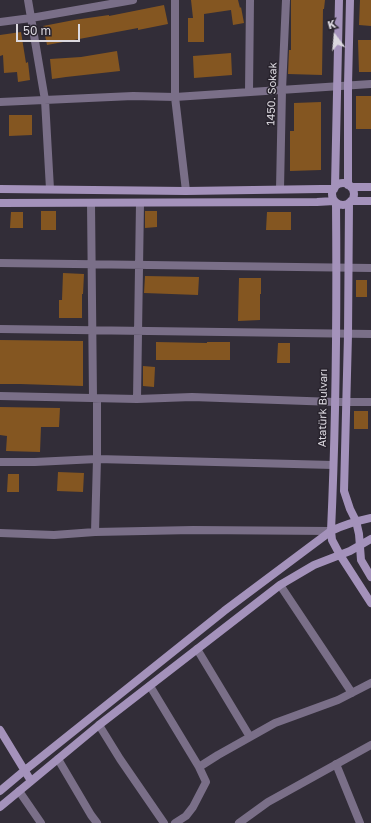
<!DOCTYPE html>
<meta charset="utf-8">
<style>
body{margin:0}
#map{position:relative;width:371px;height:823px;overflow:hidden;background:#322d38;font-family:"Golos Text",sans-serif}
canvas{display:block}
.north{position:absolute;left:315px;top:16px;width:40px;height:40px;-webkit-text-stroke:3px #28232d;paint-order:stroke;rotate:344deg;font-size:11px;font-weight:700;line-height:16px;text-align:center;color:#dbd8df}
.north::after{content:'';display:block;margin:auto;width:14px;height:18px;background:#dbd8df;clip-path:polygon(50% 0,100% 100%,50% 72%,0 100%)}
.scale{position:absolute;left:16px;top:24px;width:64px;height:18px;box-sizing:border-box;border:2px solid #dbd8df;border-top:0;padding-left:5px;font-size:12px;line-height:14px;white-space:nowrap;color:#dbd8df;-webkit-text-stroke:3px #28232d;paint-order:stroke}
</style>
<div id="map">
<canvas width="371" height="823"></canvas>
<div class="north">K</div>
<div class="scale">50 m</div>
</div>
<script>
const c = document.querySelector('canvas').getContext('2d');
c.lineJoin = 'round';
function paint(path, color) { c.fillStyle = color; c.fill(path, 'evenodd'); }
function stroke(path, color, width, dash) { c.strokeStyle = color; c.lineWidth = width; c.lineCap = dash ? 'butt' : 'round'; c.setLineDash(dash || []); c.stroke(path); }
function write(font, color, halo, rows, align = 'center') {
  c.font = font + ' "Golos Text",sans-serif'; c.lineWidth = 3; c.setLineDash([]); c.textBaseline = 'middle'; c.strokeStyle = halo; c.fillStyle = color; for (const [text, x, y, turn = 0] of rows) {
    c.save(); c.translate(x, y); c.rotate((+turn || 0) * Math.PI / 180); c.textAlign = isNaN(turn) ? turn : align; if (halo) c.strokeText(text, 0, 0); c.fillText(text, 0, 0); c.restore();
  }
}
paint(new Path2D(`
 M191,0H238L240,8L241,7L244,23L233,25L231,10L204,14V42H188V18H193Z
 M291,0H325L324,9H323L322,75L288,74L289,50H291Z
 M360,0H371V26L359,25Z
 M164,5L168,24L138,30V28L47,45L43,26L74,20L109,15V16Z
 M21,32L26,63L28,62L30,80L18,82L17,72L4,73L3,55L0,56V35Z
 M358,40H371V72H359Z
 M117,51L120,71L66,77L52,79L50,59L81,57Z
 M231,53L232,75L194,78L193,56Z
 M356,96H371V129H356Z
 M321,102V170L290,171V131H294V103Z
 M9,115H32V135L9,136Z
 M41,211H56V230H41Z
 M145,211H157V227L145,228Z
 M11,212H23V228H10Z
 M267,212H291V230H266Z
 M63,273L84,274L83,294H82V318H59V300H62Z
 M145,276L199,277L198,295L144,293Z
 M239,278H261V294H260V320L238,321Z
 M356,280H367V297H356Z
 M0,340L83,341V386L20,384H0Z
 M156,342L207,343V342H230V360H156Z
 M278,343H290V363H277Z
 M143,366L155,367L154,387L143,386Z
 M0,407L60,408L59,427H41L40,452L6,451L7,436L0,435Z
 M354,411H368V429H354Z
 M58,472L84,473L83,492L57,491Z
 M8,474H19V492H7Z`), '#845621');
stroke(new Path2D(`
 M28,0L45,100L50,189
 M175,0V97L186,191
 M0,22L31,18L133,0
 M249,92L250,0
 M0,102L133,96L175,97L371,84
 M280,189L282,90L286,0
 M91,203L93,398
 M0,263L371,268
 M0,329L371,334
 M0,396L137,399L192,397L335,402H371
 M137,399L140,203
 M0,462H35L97,459V399
 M331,531L193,530L95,532L97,459L333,465
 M0,533L54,535L95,532
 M280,585L352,693
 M197,649L250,737
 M150,686L199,767L218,755L275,723L338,700L371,683
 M99,725L120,759L164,823
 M58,759L91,815L97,823
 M336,764L360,823
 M19,791L41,823
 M175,823L186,816L193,807L206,782L199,767
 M239,823L268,802L371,745`), '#7a6f88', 8);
stroke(new Path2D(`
 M332 194a11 11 0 1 1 22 0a11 11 0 1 1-22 0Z
 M348,185V85L350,0
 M335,187L339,0
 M351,187H371
 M0,189L186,191L321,189H334
 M351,201H371
 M0,203L317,202L334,201
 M336,203C337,312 336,422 331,531L332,540L340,555L371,603
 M349,203L348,335L344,491L350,509L356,521L359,534L361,560L371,577
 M0,730L31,781
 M0,791L25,770L224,611L331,531C344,525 357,521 371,518
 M0,807L99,725L280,585L314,565L350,551L371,539`), '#a492bb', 8);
write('11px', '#dbd8df', '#28232d', [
 ["1450. Sokak",272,94,-88],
 ["Atatürk Bulvarı",323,408,-89]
]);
</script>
